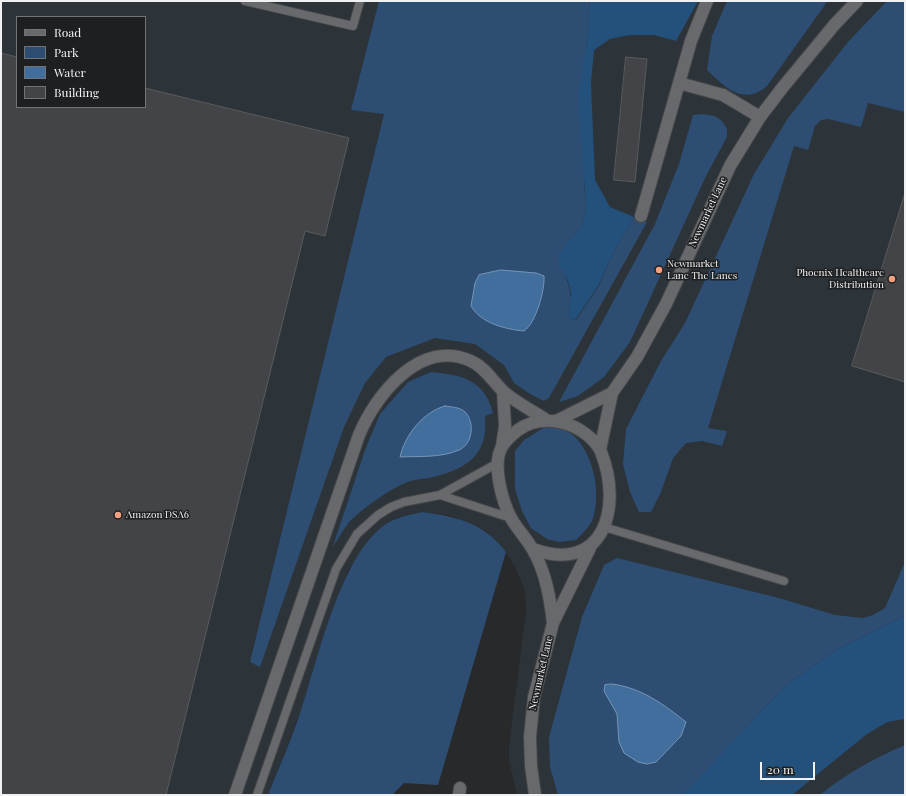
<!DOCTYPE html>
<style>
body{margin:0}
#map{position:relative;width:906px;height:796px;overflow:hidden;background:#27292b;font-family:"Playfair Display",serif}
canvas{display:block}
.frame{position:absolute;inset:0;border:2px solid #f0f1f3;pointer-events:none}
.legend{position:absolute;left:16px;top:16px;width:130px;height:92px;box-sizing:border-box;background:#1d1f21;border:1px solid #717375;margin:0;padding:5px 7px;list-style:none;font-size:12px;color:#f0f1f3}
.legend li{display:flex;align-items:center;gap:8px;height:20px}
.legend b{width:20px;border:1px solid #717375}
.scale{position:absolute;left:760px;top:762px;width:55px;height:18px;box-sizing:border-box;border:2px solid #f0f1f3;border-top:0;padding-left:5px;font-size:12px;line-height:14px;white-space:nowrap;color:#f0f1f3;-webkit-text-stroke:3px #1d1f21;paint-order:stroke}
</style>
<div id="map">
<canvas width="906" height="796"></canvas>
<div class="frame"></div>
<ul class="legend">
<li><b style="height:5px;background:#67696c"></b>Road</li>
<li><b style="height:11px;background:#2d4e72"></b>Park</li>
<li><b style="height:11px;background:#416e9d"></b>Water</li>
<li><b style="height:11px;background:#424447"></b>Building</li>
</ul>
<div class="scale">20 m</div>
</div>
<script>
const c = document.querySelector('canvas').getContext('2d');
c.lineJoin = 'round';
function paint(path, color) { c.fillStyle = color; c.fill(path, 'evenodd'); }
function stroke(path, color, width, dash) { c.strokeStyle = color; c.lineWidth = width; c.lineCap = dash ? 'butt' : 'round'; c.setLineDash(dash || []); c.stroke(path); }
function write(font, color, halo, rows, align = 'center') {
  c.font = font + ' "Playfair Display",serif'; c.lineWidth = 3; c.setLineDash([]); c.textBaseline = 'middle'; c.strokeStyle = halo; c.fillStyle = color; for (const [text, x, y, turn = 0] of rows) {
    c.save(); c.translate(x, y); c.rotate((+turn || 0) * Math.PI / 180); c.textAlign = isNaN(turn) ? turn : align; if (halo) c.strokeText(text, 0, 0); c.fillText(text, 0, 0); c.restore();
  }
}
paint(new Path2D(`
 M1,1H905V795H517L509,761V745L526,612L525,590L515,567L506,552L487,532L451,516L423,512L397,518L383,526L372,536L348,571L334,608L299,715L269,795H1ZM17,17H145V107H17Z`), '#2c3339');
paint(new Path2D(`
 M379,1H590L586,49L584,183L586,207L583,224L559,253C559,271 569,277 570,293C571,300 569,308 568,315L572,320L577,319L598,287L613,253L634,217L647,222L549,398L544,401L532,395L514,383L504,365L475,344L435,338L386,357L365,383L344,427L260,667L250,662L384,114L351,110Z
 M727,1H827V2L767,86C744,106 725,88 707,70L712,36Z
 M887,1H905V112L868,103L861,127L828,119L821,120L815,126L808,150L794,146L708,428L727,431L722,446L702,441L686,443L673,458L661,492L651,512H639L630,492L623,464L626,429L661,361L685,323L754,174L788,118L848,42Z
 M702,114L715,116L722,121L727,129V137L706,176L630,342L604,377L578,396L559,402L655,224L679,164L693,115Z
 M431,372C462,375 484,379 493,413L485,416C489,457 464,470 429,478C421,479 410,480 403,484C384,493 365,507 350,521C344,528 339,538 333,546L365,450L380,414L408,382Z
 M548,425C556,427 566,429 573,435C594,454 602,495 592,521C588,528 582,534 576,540L559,542L547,539L531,528L522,511L515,489V451L524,440Z
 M423,512C458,517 484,523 506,552L438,785L404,783L392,795H268C279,768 291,740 300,713C318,660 339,560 383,526C395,517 409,515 423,512Z
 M617,558L779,598L835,615L863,618L873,615L885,608L905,562V616L841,647L788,683L682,795H558L550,767L549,737L582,617L604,565Z
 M905,745V795H820C845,774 875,758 905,745Z`), '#2d4e72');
paint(new Path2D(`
 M590,1H698L676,41L654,35H629L610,39L594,50L591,83L595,180L610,207L634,217L613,253L598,286L576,319L572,320L568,315L571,293L568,281L559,265V253L583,224L586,207L578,96L586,49Z
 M905,616V719L887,722L867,734L792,795H682L788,683L841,647Z`), '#24507c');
const water = new Path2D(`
 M501,270L536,273L544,276C545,290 536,323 524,331C504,329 481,323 471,306L475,283L479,275Z
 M445,406C451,407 460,407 465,412C475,422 473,444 459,450C441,458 419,456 400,457C405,435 423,412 445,406Z
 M612,684C642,688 663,704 686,722L681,736L656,762L647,764L638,762L624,753L619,742L617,714L604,691L605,685Z`);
paint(water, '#416e9d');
stroke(water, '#7695b7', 1);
const building = new Path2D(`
 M1,53L17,57V107H145V88L349,138L325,236L305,231L166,795H1Z
 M626,57L647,59L635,182L614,180Z
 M905,193V382L852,366Z`);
paint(building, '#424447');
stroke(building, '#595b5d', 1);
const service = new Path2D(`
 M245,1L353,26L360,1
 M440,495L511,518
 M604,527L784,581
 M257,795L336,569L357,534L378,515L391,507L404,502L440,495L498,463`);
const pedestrian = new Path2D(`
 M459,795L460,788`);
const minor = new Path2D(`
 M679,83L723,95L760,117
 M641,216L691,41L707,1
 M502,446L505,426L503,391
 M235,795L359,435C376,394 421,338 471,361C486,368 493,382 504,392C517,403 531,410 545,419`);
const secondary = new Path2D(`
 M556,421L612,393
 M600,450L612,393L637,357L666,304L730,166L760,117L783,87L835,24L857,1
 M533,549C604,575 623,507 601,452C595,438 578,427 564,423C548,419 532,420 518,430C513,434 507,439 503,445C491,462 502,501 511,518C517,529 527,539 533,550C546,573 550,598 553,623
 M535,795L531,766L530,737L534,697L553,623L590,548`);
stroke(service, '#464749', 10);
stroke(pedestrian, '#464749', 14);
stroke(minor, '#464749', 14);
stroke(secondary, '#464749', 14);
stroke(service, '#67696c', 8);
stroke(pedestrian, '#67696c', 12);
stroke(minor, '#67696c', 12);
stroke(secondary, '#67696c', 12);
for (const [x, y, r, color] of [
 [659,270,4,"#f2a081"],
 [892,279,4,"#f2a081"],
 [118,515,4,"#f2a081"]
]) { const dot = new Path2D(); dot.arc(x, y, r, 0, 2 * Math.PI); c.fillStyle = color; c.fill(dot); stroke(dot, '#1d1f21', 1.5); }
write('10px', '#f0f1f3', '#1d1f21', [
 ["Newmarket Lane",708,212,-65],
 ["Newmarket Lane",541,673,-77]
]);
write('10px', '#f0f1f3', '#1d1f21', [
 ["Newmarket",667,264],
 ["Lane The Lanes",667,276],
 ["Phoenix Healthcare",884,273,"right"],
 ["Distribution",884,285,"right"],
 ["Amazon DSA6",126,515]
], 'left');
</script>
